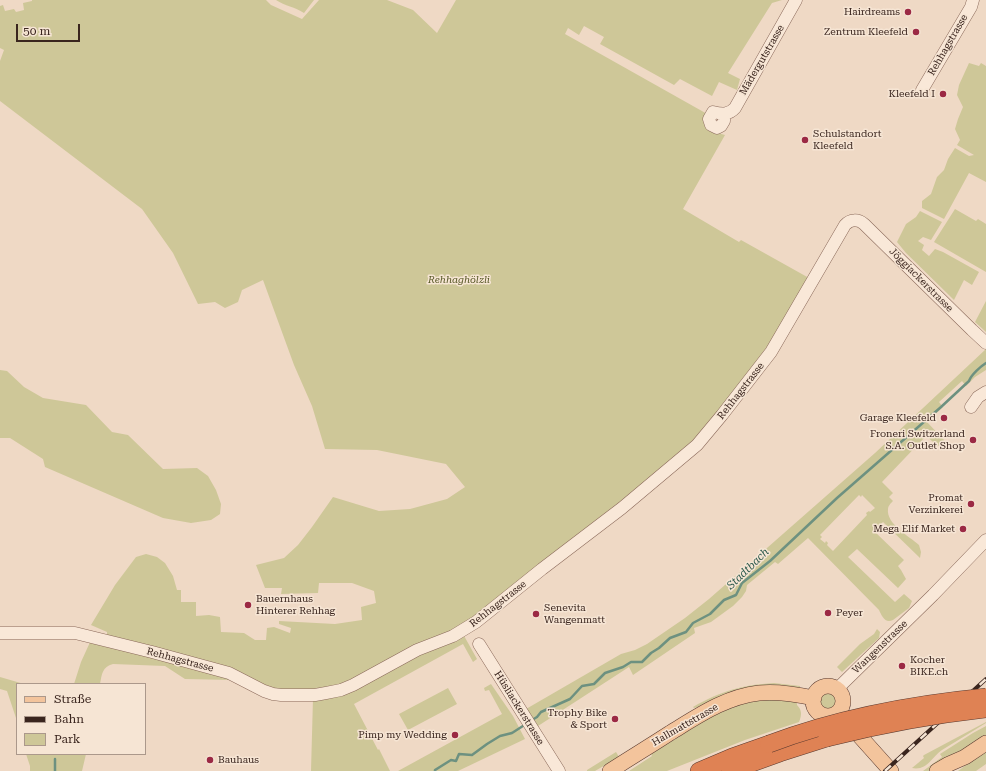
<!DOCTYPE html>
<meta charset="utf-8">
<style>
body{margin:0}
#map{position:relative;width:986px;height:771px;overflow:hidden;background:#efd9c5;font-family:"Roboto Serif",serif}
canvas{display:block}
.legend{position:absolute;left:16px;top:683px;width:130px;height:72px;box-sizing:border-box;background:#f6e5d4;border:1px solid #ab988b;margin:0;padding:5px 7px;list-style:none;font-size:12px;color:#3a251e}
.legend li{display:flex;align-items:center;gap:8px;height:20px}
.legend b{width:20px;border:1px solid #ab988b}
.scale{position:absolute;left:16px;top:24px;width:64px;height:18px;box-sizing:border-box;border:2px solid #3a251e;border-top:0;padding-left:5px;font-size:12px;line-height:14px;white-space:nowrap;color:#3a251e;-webkit-text-stroke:3px #f6e5d4;paint-order:stroke}
</style>
<div id="map">
<canvas width="986" height="771"></canvas>
<ul class="legend">
<li><b style="height:5px;background:#f3c49c"></b>Straße</li>
<li><b style="height:5px;background:#3a251e"></b>Bahn</li>
<li><b style="height:11px;background:#cec798"></b>Park</li>
</ul>
<div class="scale">50 m</div>
</div>
<script>
const c = document.querySelector('canvas').getContext('2d');
c.lineJoin = 'round';
function paint(path, color) { c.fillStyle = color; c.fill(path, 'evenodd'); }
function stroke(path, color, width, dash) { c.strokeStyle = color; c.lineWidth = width; c.lineCap = dash ? 'butt' : 'round'; c.setLineDash(dash || []); c.stroke(path); }
function write(font, color, halo, rows, align = 'center') {
  c.font = font + ' "Roboto Serif",serif'; c.lineWidth = 3; c.setLineDash([]); c.textBaseline = 'middle'; c.strokeStyle = halo; c.fillStyle = color; for (const [text, x, y, turn = 0] of rows) {
    c.save(); c.translate(x, y); c.rotate((+turn || 0) * Math.PI / 180); c.textAlign = isNaN(turn) ? turn : align; if (halo) c.strokeText(text, 0, 0); c.fillText(text, 0, 0); c.restore();
  }
}
paint(new Path2D(`
 M32,0H266L271,5L302,19L319,0H387L413,10L437,33L456,0H782L772,3L728,73L740,79L737,90L719,82L712,96L680,79L674,85L600,44L604,37L584,26L579,35L568,28L565,34L709,115L714,132L725,135L683,209L739,242L741,240L809,278L776,335L713,419L694,441L646,485L473,620L342,687L320,691L273,690L107,636V632L91,625L115,585L136,557L146,554L157,557L165,563L173,576L177,590H181V602H196V616L209,615L220,617L221,632L244,633L255,640H266L267,628L274,627L290,633L291,628L279,624V621L335,624L362,620L361,607L376,603L374,591L352,583H319L318,593L281,594L282,588H265L256,565L284,558L298,545L312,527L333,497L379,511L410,509L447,499L465,487L446,464L377,450L325,449L312,406L294,365L263,280L242,290L238,302L225,308L215,302L198,304L173,253L142,209L0,101V61L4,50L0,48V6L3,5L5,11L14,9L16,12L24,10L23,3L32,1Z
 M276,0H314L304,13C295,7 285,6 276,0Z
 M969,63L979,66L981,63L986,66V182L969,173L944,219L922,208V201L931,194L937,177L944,170L948,159L955,148L969,156L974,155L957,145L960,140L955,129L958,119L963,107L957,95L959,85Z
 M955,209L976,221L978,219L986,224V272L934,242Z
 M920,211L942,222L931,240L923,237L918,241L924,245L922,250L929,256L935,249L943,252L979,272L972,285L964,280L954,300L906,253L897,242L906,224L916,217Z
 M986,301V332L975,322Z
 M986,349V370L975,377L966,386L962,381L939,402L943,407L927,422L944,440L938,446L926,436L882,482L893,493L889,497L893,501C891,503 888,506 888,509C886,524 909,536 919,545L921,552L920,558L883,522L874,531L904,560L898,566L901,570L906,579L898,588L857,549L848,557L895,602L904,594L912,601L909,608L893,620C885,624 882,616 879,610L808,538L778,564L775,562L747,585L746,591L742,597L733,606L711,622L694,628L695,633L633,675L629,667L538,726L526,709L621,654L635,650L647,644L685,618L709,599L875,453ZM859,495L861,497L862,495L875,508L870,512L869,511L866,513L867,515L833,551L827,545L828,543L826,541L825,543L820,539L822,537L820,535Z
 M0,370L7,371L24,387L43,398L86,405L112,432L128,435L163,469L197,468L208,476L216,490L221,504L220,514L211,520L191,523L163,518L45,467L43,459L10,438H0Z
 M877,629L880,632L879,638L842,672L837,667L860,644L874,634Z
 M463,634L477,659L473,662L463,644L354,704L378,750L379,749L390,771H311L313,698L272,699L231,680L185,679L165,666L113,664C102,667 102,674 100,684H74L81,662L91,640L129,649L206,670L229,677L267,695L276,697L287,698L318,697L339,693L365,682L408,658Z
 M0,677L24,684H17V721L7,691L0,689Z
 M774,683L800,686V688L782,686L742,689L725,694L698,707L694,708L693,707C721,691 742,685 774,683Z
 M491,684L513,716L525,739L458,771H398L502,714L489,690L485,691L484,688Z
 M448,688L457,704L408,730L399,714Z
 M819 701a9 9 0 1 1 18 0a9 9 0 1 1-18 0Z
 M760,700H779L797,702V705C802,710 802,715 799,722L745,740L667,771H629L652,756L651,754L712,716L738,705Z
 M986,722V723L942,750C932,757 927,771 912,768L924,758L923,756L924,755Z
 M986,726V736L930,771H923L942,757L940,754L973,733Z
 M986,750V764L976,771H958Z
 M616,752L619,757L595,771H587V770Z
 M26,754H86L82,771H30V766Z`), '#cec798');
stroke(new Path2D(`
 M532,720L537,717L541,712L570,699L582,686L594,684L605,673L623,667L631,662H642L651,653L659,648L670,638L686,632L693,623L710,614L724,600L736,595L742,583L770,561L837,498L941,407L969,381C971,375 981,366 986,363
 M55,759V771
 M435,771V770L451,760L456,761L459,754L472,755L487,744L500,736L512,733L526,724`), '#6d9180', 2.5);
const minor = new Path2D(`
 M922,90L971,7L973,0
 M724,114V121L721,126L717,128L711,125L709,119L713,112C721,114 729,115 735,108L796,0
 M971,407L978,397L986,392
 M0,633H75L152,652L229,673L264,691L273,694L281,695H315L326,693L341,690L353,685L417,650L453,636L476,622L542,569L622,508L697,445L722,415L771,352L845,225C850,219 858,219 864,224L972,330L986,343
 M479,644L559,771
 M837,689L933,595L986,540`);
const major = new Path2D(`
 M813 701a15 15 0 1 1 30 0a15 15 0 1 1-30 0Z
 M848,723L891,771
 M610,771C630,758 650,746 670,733C698,716 725,697 759,693C777,691 795,694 814,698
 M937,771L949,764L965,757L986,743`);
const highway = new Path2D(`
 M699,771L732,757L769,744
 M730,771L780,753L827,738`);
stroke(minor, '#8a695a', 13);
stroke(major, '#58382e', 16);
stroke(highway, '#58382e', 18);
stroke(minor, '#f9e8d8', 12);
stroke(major, '#f3c49c', 15);
stroke(highway, '#df8254', 17);
const rail = new Path2D(`
 M885,771L986,679`);
stroke(rail, '#3a251e', 4);
stroke(rail, '#f6e5d4', 2.5, [8]);
const highwayBridge = new Path2D(`
 M827,738C879,725 932,715 986,709
 M769,744C838,718 913,704 986,697`);
stroke(highwayBridge, '#58382e', 18, []);
stroke(highwayBridge, '#df8254', 17);
for (const [x, y, r, color] of [
 [908,12,4,"#9b2944"],
 [916,32,4,"#9b2944"],
 [943,94,4,"#9b2944"],
 [805,140,4,"#9b2944"],
 [944,418,4,"#9b2944"],
 [973,440,4,"#9b2944"],
 [971,504,4,"#9b2944"],
 [963,529,4,"#9b2944"],
 [248,605,4,"#9b2944"],
 [828,613,4,"#9b2944"],
 [536,614,4,"#9b2944"],
 [902,666,4,"#9b2944"],
 [615,719,4,"#9b2944"],
 [455,735,4,"#9b2944"],
 [210,760,4,"#9b2944"]
]) { const dot = new Path2D(); dot.arc(x, y, r, 0, 2 * Math.PI); c.fillStyle = color; c.fill(dot); stroke(dot, '#f6e5d4', 1.5); }
write('10px', '#3a251e', '#f6e5d4', [
 ["Hairdreams",900,12],
 ["Zentrum Kleefeld",908,32],
 ["Kleefeld I",935,94],
 ["Schulstandort",813,134,"left"],
 ["Kleefeld",813,146,"left"],
 ["Garage Kleefeld",936,418],
 ["Froneri Switzerland",965,434],
 ["S.A. Outlet Shop",965,446],
 ["Promat",963,498],
 ["Verzinkerei",963,510],
 ["Mega Elif Market",955,529],
 ["Bauernhaus",256,599,"left"],
 ["Hinterer Rehhag",256,611,"left"],
 ["Senevita",544,608,"left"],
 ["Wangenmatt",544,620,"left"],
 ["Peyer",836,613,"left"],
 ["Kocher",910,660,"left"],
 ["BIKE.ch",910,672,"left"],
 ["Trophy Bike",607,713],
 ["& Sport",607,725],
 ["Pimp my Wedding",447,735],
 ["Bauhaus",218,760,"left"]
], 'right');
write('10px', '#3a251e', '#f6e5d4', [
 ["Rehhagstrasse",948,45,-60],
 ["Mädergutstrasse",762,60,-60],
 ["Jöggiackerstrasse",921,280,45],
 ["Rehhagstrasse",741,391,-52],
 ["Rehhagstrasse",498,604,-38],
 ["Wangenstrasse",880,647,-44],
 ["Rehhagstrasse",180,660,15],
 ["Hüsliackerstrasse",519,708,58],
 ["Hallmattstrasse",685,725,-30]
]);
write('italic 10px', '#565725', '#f6e5d4', [
 ["Rehhaghölzli",459,280]
]);
write('italic 11px', '#2d5a4d', '#f6e5d4', [
 ["Stadtbach",748,569,-44]
]);
</script>
